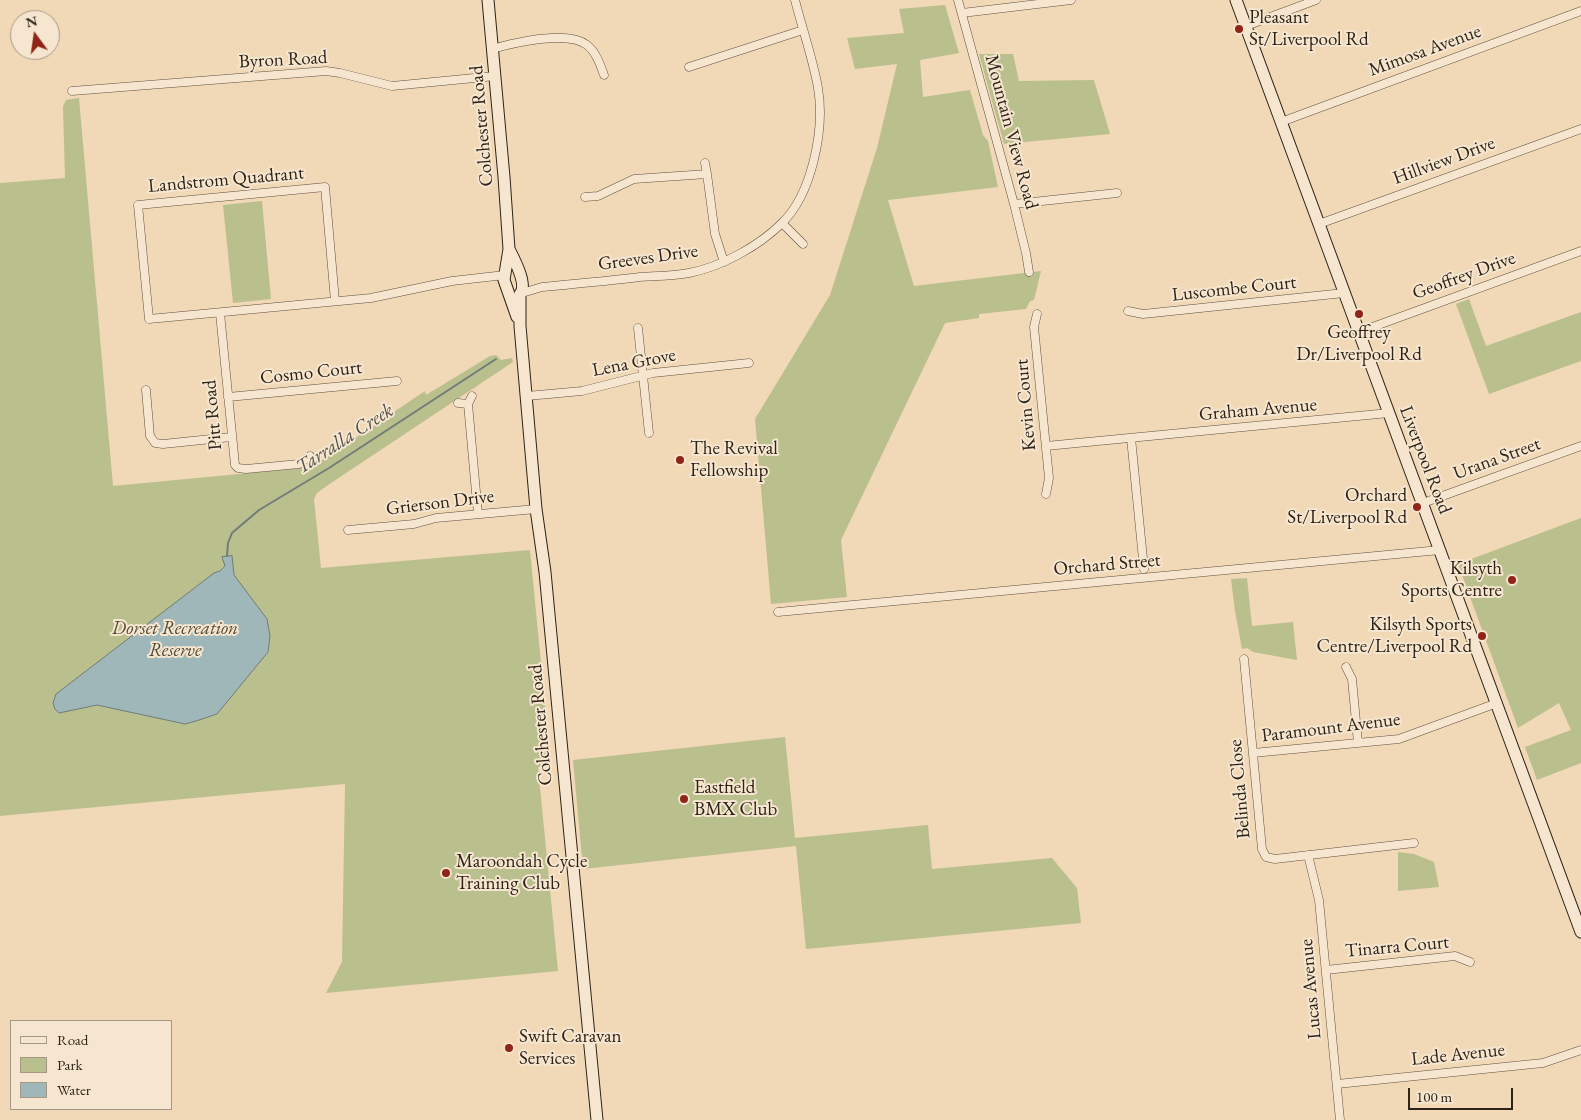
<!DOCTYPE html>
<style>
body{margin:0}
#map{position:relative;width:1581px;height:1120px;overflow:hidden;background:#f1d8b6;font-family:"EB Garamond",serif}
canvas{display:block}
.legend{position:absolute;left:10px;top:1020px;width:162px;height:90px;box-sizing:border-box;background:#f6e6d0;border:1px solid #a69886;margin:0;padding:6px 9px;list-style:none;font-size:15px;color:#2e2317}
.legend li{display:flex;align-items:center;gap:10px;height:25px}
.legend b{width:25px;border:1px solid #a69886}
.north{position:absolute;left:10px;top:10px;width:50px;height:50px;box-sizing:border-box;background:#f6e6d0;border:1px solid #a69886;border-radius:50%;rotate:346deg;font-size:14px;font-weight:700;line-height:20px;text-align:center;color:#2e2317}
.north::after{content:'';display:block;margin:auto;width:18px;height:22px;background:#8f2418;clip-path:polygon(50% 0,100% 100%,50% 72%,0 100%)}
.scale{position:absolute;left:1408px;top:1088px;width:105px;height:22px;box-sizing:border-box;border:2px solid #2e2317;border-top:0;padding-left:6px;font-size:15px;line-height:18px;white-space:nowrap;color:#2e2317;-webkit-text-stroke:4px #f6e6d0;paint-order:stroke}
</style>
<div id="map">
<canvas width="1581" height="1120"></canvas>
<ul class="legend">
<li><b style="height:6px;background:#f6e6d0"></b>Road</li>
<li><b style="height:14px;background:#babf8e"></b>Park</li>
<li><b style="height:14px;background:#9fb7b8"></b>Water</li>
</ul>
<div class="north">N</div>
<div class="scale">100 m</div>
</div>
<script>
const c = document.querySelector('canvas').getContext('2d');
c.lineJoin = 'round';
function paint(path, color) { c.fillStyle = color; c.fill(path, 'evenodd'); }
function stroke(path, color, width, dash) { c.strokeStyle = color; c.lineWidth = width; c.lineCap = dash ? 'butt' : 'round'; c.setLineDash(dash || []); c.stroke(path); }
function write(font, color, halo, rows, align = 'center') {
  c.font = font + ' "EB Garamond",serif'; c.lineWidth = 4; c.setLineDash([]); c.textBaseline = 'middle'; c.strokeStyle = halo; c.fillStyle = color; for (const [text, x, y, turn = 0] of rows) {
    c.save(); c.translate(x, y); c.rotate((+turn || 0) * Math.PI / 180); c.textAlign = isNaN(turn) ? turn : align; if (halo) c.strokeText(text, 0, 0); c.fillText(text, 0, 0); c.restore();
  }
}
paint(new Path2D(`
 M945,5L959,53L920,60L923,97L970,90L983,135L988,141L998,187L888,200L914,286L1041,271L1034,300L1030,301L1026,309L979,314V318L945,323L841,540L847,597L771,604L755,419L830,295L877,148L897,64L855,69L847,38L904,33L899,9Z
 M979,54H1013L1019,81L1094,80L1110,134L1004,144Z
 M79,98L113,486L312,467L425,391L426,395L490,356L496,355L501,360L512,358L513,362L328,485L317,493L314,499L321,568L530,550L551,766L538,767L558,971L326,993L342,962L345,784L0,816V183L65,178L63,106L66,100Z
 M262,201L271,299L233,303L223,205Z
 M1469,299L1486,346L1581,312V361L1489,394L1456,304Z
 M1581,518V763L1537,780L1525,747L1571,730L1559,703L1518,728L1458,564Z
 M1247,578L1252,626L1293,622L1297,660L1253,652L1247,648L1242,649L1235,611L1231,579Z
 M785,737L795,838L928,825L932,869L1052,858L1077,888L1081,923L806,949L796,846L583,869L573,760Z
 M1398,852L1414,854L1434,862L1439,887L1398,891Z`), '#babf8e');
const water = new Path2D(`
 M232,556L234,575L267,619L270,636L268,652L217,714L196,721L185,724L97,705L59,713L55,709L53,703L56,694L214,573L220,571L225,566L222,557Z`);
paint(water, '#9fb7b8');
stroke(water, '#727c78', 1);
stroke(new Path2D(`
 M227,556L228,543L232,533L259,510L329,468L496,359`), '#727c78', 2);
const street = new Path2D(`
 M958,0L1014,204L1026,253L1029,272
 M962,13L1071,0
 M1246,26L1316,0
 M492,49C514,43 568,30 587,45C596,52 600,64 604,75
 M689,67L803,30
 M72,91L326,71L340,73L392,86L495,76
 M1281,122L1581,11
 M705,163L707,174
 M585,197L598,196L634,179L707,174L715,234L724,262
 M1014,204L1117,193
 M782,223L803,244
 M1319,224L1581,129
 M522,293L542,287C574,284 607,281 640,277C656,276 673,276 689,273C721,267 759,246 782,223C812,194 825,129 818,88C813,59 802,28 795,0
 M335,301L325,187L138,205L149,319L371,298L452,281L505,275
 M1128,311L1143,314L1344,293
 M220,313L235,465L238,468L246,469L299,464L310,456
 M1037,314L1034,327L1049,478L1046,494
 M638,328L649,433
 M1359,332L1581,251
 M146,390L150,436L155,443L163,444L231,437
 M527,396L582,391L653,373L749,363
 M228,397L397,381
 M458,403L468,404L472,396
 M468,404L478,514
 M1131,438L1144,569
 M1046,446L1389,413
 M1423,503L1581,446
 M348,530L414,524L436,518L536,509
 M778,612L1440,550
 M1244,659L1262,849L1266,857L1275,859L1414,843
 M1346,667L1352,679L1358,743
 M1253,753L1399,739L1497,703
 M1308,855L1319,900L1340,1120
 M1326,970L1455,956L1470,962
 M1337,1084L1543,1063L1581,1050`);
const secondary = new Path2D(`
 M488,0L504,177L509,249L504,280L517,317
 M1236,0L1581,932
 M509,249C514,259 528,285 520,294
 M520,294V326L536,509L545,572L597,1120`);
stroke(street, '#5f503f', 9);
stroke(secondary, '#2e2317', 13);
stroke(street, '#f6e6d0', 8);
stroke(secondary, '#f6e6d0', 11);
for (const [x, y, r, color] of [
 [1239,29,5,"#8f2418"],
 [1359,314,5,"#8f2418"],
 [680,460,5,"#8f2418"],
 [1417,507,5,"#8f2418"],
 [1512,580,5,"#8f2418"],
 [1482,636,5,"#8f2418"],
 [684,799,5,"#8f2418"],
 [446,873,5,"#8f2418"],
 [509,1048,5,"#8f2418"]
]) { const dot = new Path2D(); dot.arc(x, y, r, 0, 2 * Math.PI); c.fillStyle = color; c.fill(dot); stroke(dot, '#f6e6d0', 2); }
write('19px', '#2e2317', '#f6e6d0', [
 ["Pleasant",1249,18],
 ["St/Liverpool Rd",1249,40],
 ["Geoffrey",1359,333,"center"],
 ["Dr/Liverpool Rd",1359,355,"center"],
 ["The Revival",690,449],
 ["Fellowship",690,471],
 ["Orchard",1407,496,"right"],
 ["St/Liverpool Rd",1407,518,"right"],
 ["Kilsyth",1502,569,"right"],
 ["Sports Centre",1502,591,"right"],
 ["Kilsyth Sports",1472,625,"right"],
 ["Centre/Liverpool Rd",1472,647,"right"],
 ["Eastfield",694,788],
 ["BMX Club",694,810],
 ["Maroondah Cycle",456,862],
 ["Training Club",456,884],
 ["Swift Caravan",519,1037],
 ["Services",519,1059]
], 'left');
write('19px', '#2e2317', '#f6e6d0', [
 ["Mimosa Avenue",1425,51,-20],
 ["Byron Road",283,60,-3],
 ["Colchester Road",482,126,-95],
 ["Mountain View Road",1011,132,75],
 ["Hillview Drive",1444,161,-20],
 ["Landstrom Quadrant",226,180,-5],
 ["Greeves Drive",648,258,-8],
 ["Geoffrey Drive",1464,276,-20],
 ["Luscombe Court",1234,289,-6],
 ["Lena Grove",634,363,-11],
 ["Cosmo Court",311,373,-6],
 ["Kevin Court",1026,405,-95],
 ["Graham Avenue",1258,410,-5],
 ["Pitt Road",213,415,-95],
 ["Urana Street",1497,459,-20],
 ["Liverpool Road",1425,460,69],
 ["Grierson Drive",440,503,-7],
 ["Orchard Street",1107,565,-5],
 ["Colchester Road",541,725,-95],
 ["Paramount Avenue",1331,728,-7],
 ["Belinda Close",1240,789,-95],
 ["Tinarra Court",1397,947,-5],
 ["Lucas Avenue",1311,989,-95],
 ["Lade Avenue",1458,1055,-6]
]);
write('italic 19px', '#514a35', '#f6e6d0', [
 ["Dorset Recreation",175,629],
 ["Reserve",175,651]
]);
write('italic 20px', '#504f47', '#f6e6d0', [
 ["Tarralla Creek",345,439,-33]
]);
</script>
